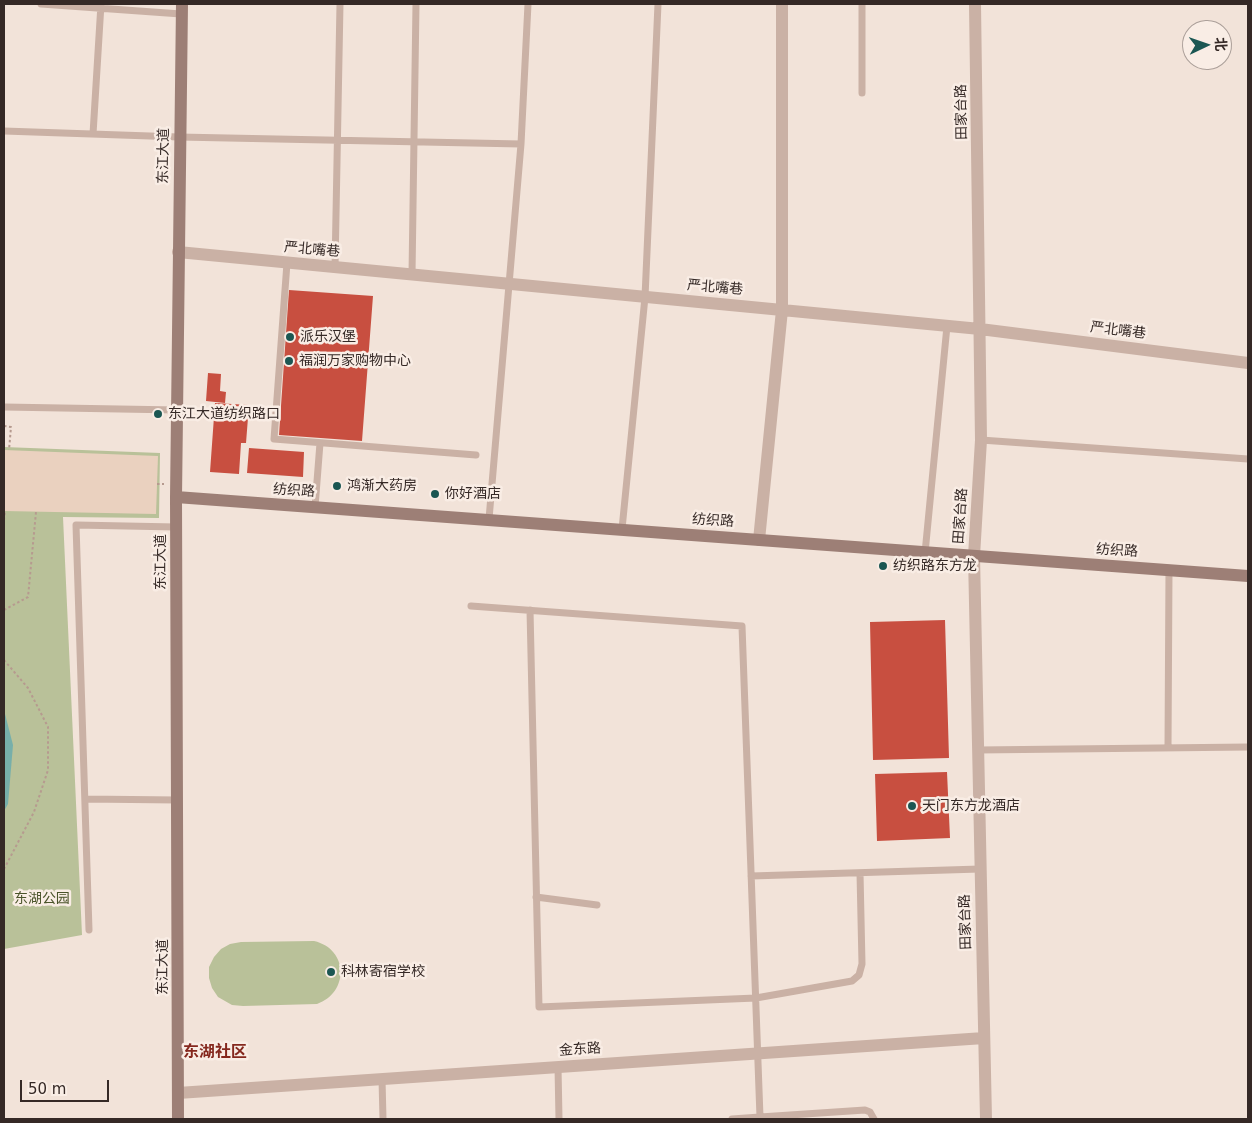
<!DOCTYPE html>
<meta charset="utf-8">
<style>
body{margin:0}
#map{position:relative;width:1252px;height:1123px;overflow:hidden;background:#f2e3d9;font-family:"DejaVu Sans","Noto Sans SC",sans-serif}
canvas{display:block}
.frame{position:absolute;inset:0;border:5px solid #352926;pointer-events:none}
.north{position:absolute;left:1182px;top:20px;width:50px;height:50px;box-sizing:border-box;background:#f9ede5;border:1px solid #ab9f99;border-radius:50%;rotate:87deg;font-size:14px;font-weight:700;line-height:20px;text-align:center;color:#352926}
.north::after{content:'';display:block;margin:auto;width:18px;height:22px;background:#1b5753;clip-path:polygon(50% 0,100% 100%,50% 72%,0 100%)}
.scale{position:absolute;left:20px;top:1080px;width:89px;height:22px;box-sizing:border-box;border:2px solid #352926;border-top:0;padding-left:6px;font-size:15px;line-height:18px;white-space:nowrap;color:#352926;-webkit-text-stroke:4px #f9ede5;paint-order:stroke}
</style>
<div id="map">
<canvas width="1252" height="1123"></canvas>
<div class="frame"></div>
<div class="north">北</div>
<div class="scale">50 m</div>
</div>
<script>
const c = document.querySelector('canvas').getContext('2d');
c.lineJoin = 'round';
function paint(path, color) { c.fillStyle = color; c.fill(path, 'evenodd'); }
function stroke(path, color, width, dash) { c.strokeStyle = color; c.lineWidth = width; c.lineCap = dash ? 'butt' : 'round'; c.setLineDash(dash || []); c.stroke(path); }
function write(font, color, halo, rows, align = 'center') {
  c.font = font + ' "DejaVu Sans","Noto Sans SC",sans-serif'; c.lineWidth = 5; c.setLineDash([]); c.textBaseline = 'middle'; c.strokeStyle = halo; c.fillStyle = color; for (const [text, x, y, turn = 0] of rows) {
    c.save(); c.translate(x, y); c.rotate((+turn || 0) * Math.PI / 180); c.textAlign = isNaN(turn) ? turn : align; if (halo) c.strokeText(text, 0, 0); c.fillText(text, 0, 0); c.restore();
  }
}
paint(new Path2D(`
 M4,447L160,453L159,518L63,517L82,935L4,949Z
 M314,941C349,949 349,993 317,1004L243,1006L232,1005L218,997L212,988L209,978V967L214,957L221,949L230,944L241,942Z`), '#b9c199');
paint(new Path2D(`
 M4,450L158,456L156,514L4,511Z`), '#ead1bf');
paint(new Path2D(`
 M4,710L13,745L8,804L4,811Z`), '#77afaa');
paint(new Path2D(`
 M289,290L373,296L362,441L279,435Z
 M208,373L221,374L220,391L226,392L225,403L206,401Z
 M215,403L249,405L246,443H241L239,474L210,472Z
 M249,448L304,452L303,477L247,473Z
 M945,620L949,758L873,760L870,622Z
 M947,772L950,838L877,841L875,774Z`), '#c84f40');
stroke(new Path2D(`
 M4,426L11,427L9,450
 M157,484H164
 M4,520L5,511
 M4,610L28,597L36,512
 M4,660L28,688L48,727V770L34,812L4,869`), '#b69a8f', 2, [2.5, 2.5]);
stroke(new Path2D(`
 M41,4L181,14
 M862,4V93
 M4,131L179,137L521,144L489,519
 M93,134L101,4
 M521,144L528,4
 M287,263L274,439L476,455
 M335,267L340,4
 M412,274L416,4
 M4,407L177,410
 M981,440L1248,459
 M315,507L320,443
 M622,529L645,297L658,4
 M925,553L947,326
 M471,606L742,626L760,1117L732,1119
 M530,610L539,1007L756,998L852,981L859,975L862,964L860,873
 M1168,747L1169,570
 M978,750L1248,747
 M85,799L177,800
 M751,876L980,869
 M536,897L597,905
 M89,930L76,525L176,527
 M558,1067L559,1119
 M382,1079L383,1119
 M760,1119V1117L865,1110L870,1112L874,1119`), '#cab1a5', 7);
stroke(new Path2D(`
 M975,4L981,440L974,556L986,1119
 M178,252L980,329L1248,363
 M759,540L782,310V4
 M178,1093L984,1038`), '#cab1a5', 12);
stroke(new Path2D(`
 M176,497L1248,576
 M178,1119L176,497L182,4`), '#9d7f76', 12);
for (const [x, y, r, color] of [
 [290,337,5,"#1b5753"],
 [289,361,5,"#1b5753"],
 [158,414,5,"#1b5753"],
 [337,486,5,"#1b5753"],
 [435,494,5,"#1b5753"],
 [883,566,5,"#1b5753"],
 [912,806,5,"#1b5753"],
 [331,972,5,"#1b5753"]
]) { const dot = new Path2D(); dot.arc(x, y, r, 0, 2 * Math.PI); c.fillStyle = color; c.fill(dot); stroke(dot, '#f9ede5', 2); }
write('14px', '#352926', '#f9ede5', [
 ["田家台路",962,112,-91],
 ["东江大道",164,156,-89],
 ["严北嘴巷",312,250,5],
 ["严北嘴巷",715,288,5],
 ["严北嘴巷",1118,331,7],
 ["纺织路",294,491,4],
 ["田家台路",961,516,-86],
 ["纺织路",713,521,4],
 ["纺织路",1117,551,4],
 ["东江大道",161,562,-90],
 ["田家台路",966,922,-92],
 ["东江大道",163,967,-90],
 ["金东路",580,1050,-4]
]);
write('14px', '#352926', '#f9ede5', [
 ["派乐汉堡",300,337],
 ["福润万家购物中心",299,361],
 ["东江大道纺织路口",168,414],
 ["鸿渐大药房",347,486],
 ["你好酒店",445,494],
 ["纺织路东方龙",893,566],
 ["天门东方龙酒店",922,806],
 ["科林寄宿学校",341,972]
], 'left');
write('14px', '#4a542a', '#f9ede5', [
 ["东湖公园",42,899]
]);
write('bold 16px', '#85281e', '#f9ede5', [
 ["东湖社区",215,1053]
]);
</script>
